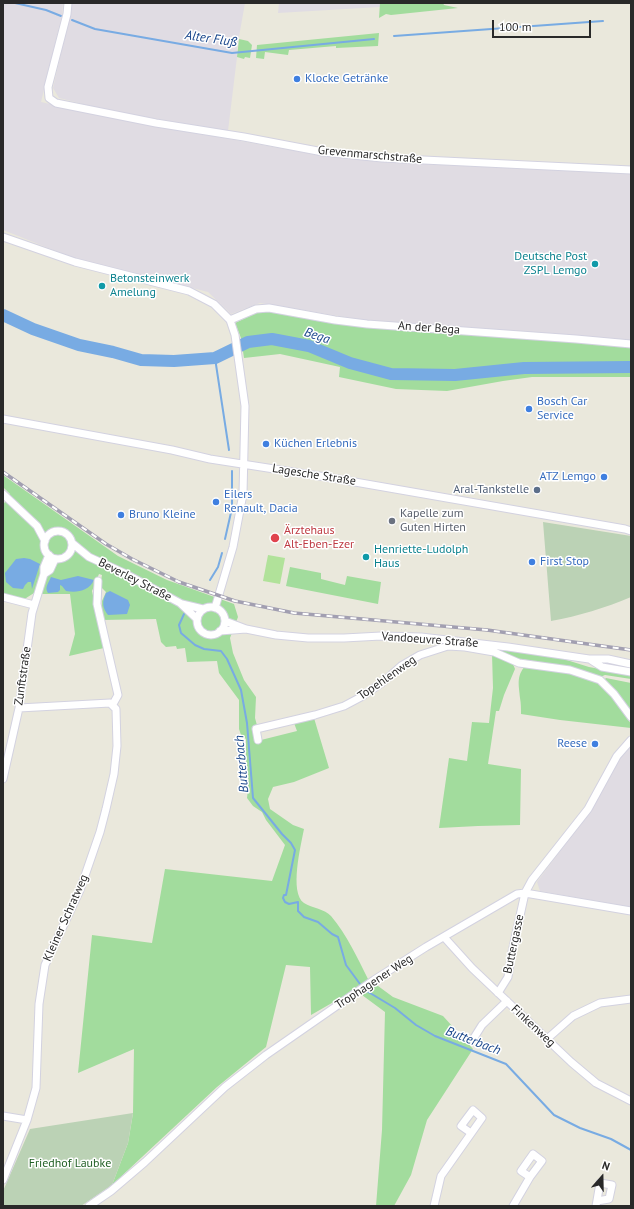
<!DOCTYPE html>
<meta charset="utf-8">
<style>
body{margin:0}
#map{position:relative;width:634px;height:1209px;overflow:hidden;background:#eae8dc;font-family:"PT Sans",sans-serif}
canvas{display:block}
.frame{position:absolute;inset:0;border:4px solid #292929;pointer-events:none}
.north{position:absolute;left:582px;top:1157px;width:40px;height:40px;-webkit-text-stroke:3px #fff;paint-order:stroke;rotate:20deg;font-size:11px;font-weight:700;line-height:16px;text-align:center;color:#292929}
.north::after{content:'';display:block;margin:auto;width:14px;height:18px;background:#292929;clip-path:polygon(50% 0,100% 100%,50% 72%,0 100%)}
.scale{position:absolute;left:492px;top:20px;width:99px;height:18px;box-sizing:border-box;border:2px solid #292929;border-top:0;padding-left:5px;font-size:12px;line-height:14px;white-space:nowrap;color:#292929;-webkit-text-stroke:3px #fff;paint-order:stroke}
</style>
<div id="map">
<canvas width="634" height="1209"></canvas>
<div class="frame"></div>
<div class="north">N</div>
<div class="scale">100 m</div>
</div>
<script>
const c = document.querySelector('canvas').getContext('2d');
c.lineJoin = 'round';
function paint(path, color) { c.fillStyle = color; c.fill(path, 'evenodd'); }
function stroke(path, color, width, dash) { c.strokeStyle = color; c.lineWidth = width; c.lineCap = dash ? 'butt' : 'round'; c.setLineDash(dash || []); c.stroke(path); }
function write(font, color, halo, rows, align = 'center') {
  c.font = font + ' "PT Sans",sans-serif'; c.lineWidth = 3; c.setLineDash([]); c.textBaseline = 'middle'; c.strokeStyle = halo; c.fillStyle = color; for (const [text, x, y, turn = 0] of rows) {
    c.save(); c.translate(x, y); c.rotate((+turn || 0) * Math.PI / 180); c.textAlign = isNaN(turn) ? turn : align; if (halo) c.strokeText(text, 0, 0); c.fillText(text, 0, 0); c.restore();
  }
}
paint(new Path2D(`
 M3,3H63L62,15L41,102L113,118L323,156L386,162L631,174V342L370,321L260,303L231,314L208,292L71,257L3,230Z
 M71,3H245L237,48V57L228,131L111,111L59,98L53,88L70,15Z
 M279,3H380V7L278,13Z
 M631,744V907L540,891L537,882L591,810L620,758Z`), '#e0dce3');
paint(new Path2D(`
 M380,3H443L444,5L458,8L391,15L386,14L379,18Z
 M379,33L378,46L336,48V46L289,50L288,55L265,52L264,59L256,58L257,45Z
 M239,39L248,41L252,45L250,58L245,57L244,59L237,57Z
 M258,312H270L335,323L631,347V377H532L503,381L447,391L396,389L339,377L340,367L280,354L244,358L241,338L235,323Z
 M3,475L118,556L167,580L234,604L238,617L230,638L233,653L244,680L256,697L255,718L261,740L297,731L294,723L314,718L329,768L294,782L273,787L268,799L270,809L293,825L304,829C301,845 289,893 304,903C312,908 325,909 331,916C347,935 357,957 368,979L358,988L311,1015L310,967L286,965L266,1047L217,1087L112,1185L128,1143L133,1113L134,1049L78,1073L92,935L152,943L165,869L272,881L285,845L266,820L262,812L253,806L247,798L248,789L246,764V739L241,735L239,729V700L219,673L217,661L187,662L185,648L177,649L176,646L166,647L161,642L156,619L102,620V601L106,592L100,586L102,575L99,574L92,591L104,648L69,656L75,634L70,594H41L34,593L23,600L3,593V505L10,494L3,487Z
 M290,567L321,573V579L345,585L347,576L381,582L378,604L286,586Z
 M490,647L557,657L589,667L631,675V679L605,675L600,677L564,666L515,658Z
 M492,654L513,664L515,669L504,695L499,711H496L488,764L521,769L520,825L478,826L439,828L449,758L467,761L472,722L489,723L493,688Z
 M525,666C546,669 586,673 603,686C615,696 622,711 631,724V728L560,720L521,714C521,709 521,703 520,698C519,685 516,677 525,666Z
 M606,678L631,683V713L614,689L604,680Z
 M374,983L393,997L443,1016L473,1049L427,1120L411,1175L394,1206H376L382,1130L385,1012L362,995Z`), '#a2dc9d');
paint(new Path2D(`
 M543,522L631,536V597C605,608 579,616 551,621Z
 M133,1113L128,1143L112,1185L81,1206H3V1191L30,1129Z`), '#bbd2b5');
paint(new Path2D(`
 M268,555L285,558L280,584L263,581Z`), '#b1e29a');
paint(new Path2D(`
 M24,558L30,559L40,564L32,589L31,582H28L25,585L23,589L13,588L6,582L5,573L16,559Z
 M78,576L94,580C89,591 77,593 66,591L62,586L60,585V590L58,592L48,593C44,588 49,582 51,577L61,580Z
 M110,591L128,600L130,605L127,614L108,615C102,607 102,602 106,593Z`), '#78abe3');
stroke(new Path2D(`
 M15,3L46,10L61,16
 M72,20L95,29L232,53L374,39
 M394,36L603,21
 M215,358L229,450
 M225,539L232,508V471
 M210,580L218,567L222,553
 M184,614L179,625L181,633L195,645L204,649L221,651L227,659L241,690L247,723L253,798L282,834L291,843L295,850L286,895H284L283,898L285,902L289,904L298,902V911L304,917L318,922L332,934L338,937L346,965L360,984
 M365,990L395,1008L416,1025L435,1036L506,1064L554,1115L580,1128L611,1139L631,1150`), '#78abe3', 2);
stroke(new Path2D(`
 M3,315L33,329L79,345L113,352L141,360L174,361L215,358L248,342L272,339L309,346L350,363L391,374L455,375L524,368L631,367`), '#78abe3', 12);
const minor = new Path2D(`
 M68,3L67,14L48,87L49,98L56,103L156,123L244,137L323,152L382,158L631,170
 M3,237L75,262L189,291L214,304L230,320L235,335L245,406L243,494L233,547L215,608
 M230,320L256,309L269,308L335,320L367,324L576,339L631,344
 M3,419L172,450L210,459L332,478L625,529L631,531
 M3,494L37,526L45,541
 M44 545a14 14 0 1 1 28 0a14 14 0 1 1-28 0Z
 M72,543L89,557L124,573L180,603L197,619
 M44,574L50,570L55,559
 M98,581L97,604L118,695L113,704
 M3,597L34,605
 M182,604L203,609
 M197 621a14 14 0 1 1 28 0a14 14 0 1 1-28 0Z
 M225,621L246,629L276,635L308,638H344L381,636L421,637L508,647L589,659H608L631,664
 M220,631L246,629
 M591,660L602,667L631,672
 M258,740L256,729L315,715L344,706L361,697L383,682L401,666L420,655L448,646L465,647L494,652L519,663L570,670L600,680L614,694L631,717
 M3,779L19,708L32,613L44,574V567L49,555
 M444,937L472,968L571,1062L596,1083L631,1101
 M498,993L508,977L512,952L525,893L532,880L588,809L617,756L631,740
 M547,1039L573,1016L600,1003L631,999
 M472,1041L482,1025L507,1001
 M3,1116L27,1120
 M3,1180L27,1120L36,1088L39,1004L45,965L80,890L100,832L106,809L114,774L117,746L116,709L110,703L19,708
 M89,1206L111,1191L145,1162L225,1087L266,1055L374,980L426,947L517,894L525,893L631,911
 M434,1206L441,1176L482,1118L473,1110L461,1126L471,1133
 M513,1206L530,1177L542,1161L533,1154L521,1171L530,1177
 M596,1206L600,1183L612,1185L609,1199L597,1201`);
stroke(minor, '#d3d2e0', 9);
stroke(minor, '#fff', 7);
const rail = new Path2D(`
 M3,472L106,544L132,559L179,582L235,601L294,613L487,630L631,650`);
stroke(rail, '#a29fb1', 3.5);
stroke(rail, '#fff', 2, [6]);
for (const [x, y, r, color] of [
 [297,79,4,"#3f7fe0"],
 [595,264,4,"#0f9aa8"],
 [102,286,4,"#0f9aa8"],
 [529,409,4,"#3f7fe0"],
 [266,444,4,"#3f7fe0"],
 [604,477,4,"#3f7fe0"],
 [537,490,4,"#5c6f8a"],
 [216,502,4,"#3f7fe0"],
 [121,515,4,"#3f7fe0"],
 [392,521,4,"#6b7280"],
 [275,538,5,"#e0444e"],
 [366,557,4,"#0f9aa8"],
 [532,562,4,"#3f7fe0"],
 [595,744,4,"#3f7fe0"]
]) { const dot = new Path2D(); dot.arc(x, y, r, 0, 2 * Math.PI); c.fillStyle = color; c.fill(dot); stroke(dot, '#fff', 1.5); }
write('12px', '#366cbe', '#fff', [
 ["Klocke Getränke",305,79],
 ["Bosch Car",537,402],
 ["Service",537,416],
 ["Küchen Erlebnis",274,444],
 ["ATZ Lemgo",596,477,"right"],
 ["Eilers",224,495],
 ["Renault, Dacia",224,509],
 ["Bruno Kleine",129,515],
 ["First Stop",540,562],
 ["Reese",587,744,"right"]
], 'left');
write('12px', '#292929', '#fff', [
 ["Grevenmarschstraße",370,155,5],
 ["An der Bega",429,328,4],
 ["Lagesche Straße",314,475,9],
 ["Beverley Straße",135,580,27],
 ["Vandoeuvre Straße",430,640,4],
 ["Zunftstraße",23,676,-82],
 ["Topehlenweg",387,678,-35],
 ["Kleiner Schratweg",66,918,-66],
 ["Buttergasse",514,944,-78],
 ["Trophagener Weg",374,982,-33],
 ["Finkenweg",533,1026,43]
]);
write('12px', '#0d838f', '#fff', [
 ["Deutsche Post",587,257,"right"],
 ["ZSPL Lemgo",587,271,"right"],
 ["Betonsteinwerk",110,279],
 ["Amelung",110,293],
 ["Henriette-Ludolph",374,550],
 ["Haus",374,564]
], 'left');
write('12px', '#4e5e75', '#fff', [
 ["Aral-Tankstelle",529,490]
], 'right');
write('12px', '#5b616d', '#fff', [
 ["Kapelle zum",400,514],
 ["Guten Hirten",400,528]
], 'left');
write('12px', '#be3a42', '#fff', [
 ["Ärztehaus",284,531],
 ["Alt-Eben-Ezer",284,545]
], 'left');
write('12px', '#205f24', '#fff', [
 ["Friedhof Laubke",70,1164]
]);
write('italic 13px', '#1a478c', '#fff', [
 ["Alter Fluß",211,39,8],
 ["Bega",317,336,18],
 ["Butterbach",242,764,-95],
 ["Butterbach",473,1041,21]
]);
</script>
